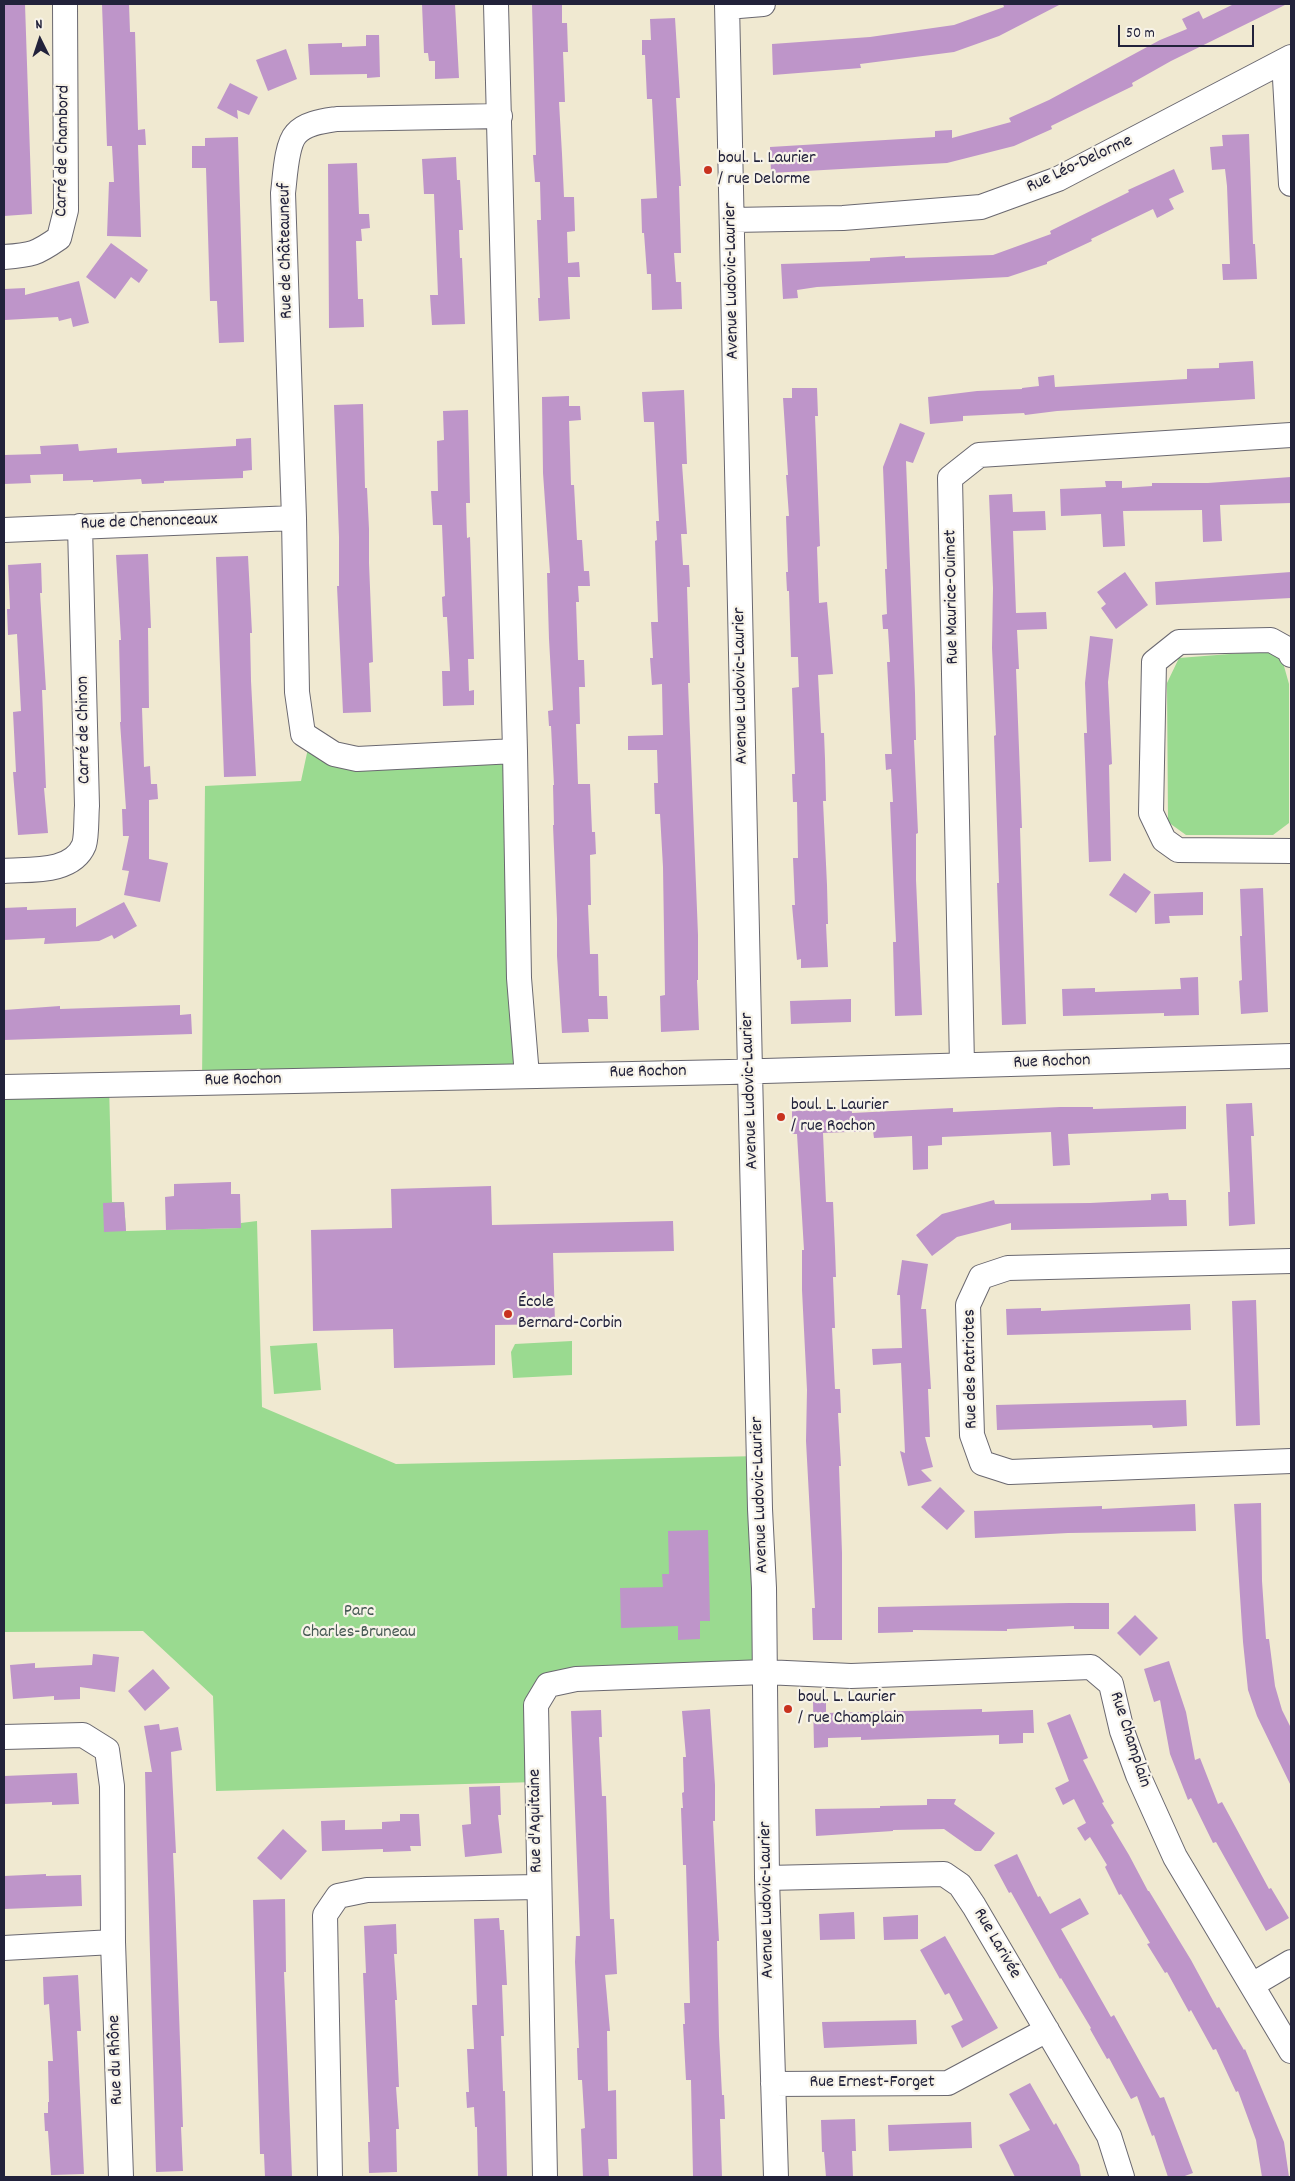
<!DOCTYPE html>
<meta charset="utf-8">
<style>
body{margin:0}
#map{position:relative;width:1295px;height:2181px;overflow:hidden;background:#f0e9d1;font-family:Dekko,sans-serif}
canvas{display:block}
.frame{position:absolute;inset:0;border:5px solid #22223b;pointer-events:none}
.north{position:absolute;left:15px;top:15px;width:50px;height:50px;-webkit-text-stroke:4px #f7f3e8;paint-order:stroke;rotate:356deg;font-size:14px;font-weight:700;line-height:20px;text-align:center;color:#22223b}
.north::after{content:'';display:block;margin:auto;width:18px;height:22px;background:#22223b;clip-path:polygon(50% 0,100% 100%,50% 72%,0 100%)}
.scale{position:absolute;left:1118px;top:25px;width:136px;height:22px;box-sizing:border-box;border:2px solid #22223b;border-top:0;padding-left:6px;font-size:15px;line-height:18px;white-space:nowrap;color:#22223b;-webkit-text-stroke:4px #f7f3e8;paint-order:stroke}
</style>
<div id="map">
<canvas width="1295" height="2181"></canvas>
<div class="frame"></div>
<div class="north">N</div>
<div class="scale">50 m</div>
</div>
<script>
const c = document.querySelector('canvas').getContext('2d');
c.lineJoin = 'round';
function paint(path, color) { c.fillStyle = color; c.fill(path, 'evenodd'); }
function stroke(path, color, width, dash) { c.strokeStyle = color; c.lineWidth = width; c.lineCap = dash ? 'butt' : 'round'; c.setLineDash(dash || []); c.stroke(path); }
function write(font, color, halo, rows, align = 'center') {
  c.font = font + ' Dekko,sans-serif'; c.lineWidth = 4.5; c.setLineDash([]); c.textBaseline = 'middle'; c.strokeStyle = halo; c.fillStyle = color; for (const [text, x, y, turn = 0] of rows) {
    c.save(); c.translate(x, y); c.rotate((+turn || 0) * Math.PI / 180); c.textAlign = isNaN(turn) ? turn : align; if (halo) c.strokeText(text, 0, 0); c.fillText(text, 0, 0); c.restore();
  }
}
paint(new Path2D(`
 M1268,651L1282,659L1289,684V823L1273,835H1186L1168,822L1167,683L1179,658Z
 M310,739L333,753L511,752L523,1077L202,1081L205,786L301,781Z
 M109,1084L112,1202H124L126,1231L240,1228L241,1223L257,1221L262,1407L396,1464L759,1456L765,1672L548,1685L536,1782L216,1791L213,1696L143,1631L5,1632L4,1087Z
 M572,1341V1375L513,1378L511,1352L515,1344Z
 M317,1343L321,1390L274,1394L270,1346Z`), '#9ada90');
paint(new Path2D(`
 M4,4H25L32,214L4,216Z
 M102,4H129L130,32H135L138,130L145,129L146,145H138L141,237L107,236L109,182H114L112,146H107Z
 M422,4H455L459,78L435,79V61H429L428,53H424Z
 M532,4H562V23H567L568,52H563L565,102H559L562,154L564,197H574L575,231L567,232L568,263L579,262L580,277H568L570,319L539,321L538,298H540L537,220H541L540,182H535L533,155H536Z
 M1003,4H1061L999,36L954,52L860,64L861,68L773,75L772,44L870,37L954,25L1004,7Z
 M1234,4H1287L1171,61L1132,83L1133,86L1051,126L1052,129L1014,146L947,163L771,173L770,147L935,137V131L952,130V138L1011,122L1009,118L1049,100L1160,40L1187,29L1182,19L1199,11L1203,19Z
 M675,18L680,98H676L681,186H679L681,253H674L676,282H681L682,309L652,310L651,274H647L644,233H642L641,199L657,198L652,99H647L645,55H642V40H651L650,19Z
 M366,35H379L380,77L367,78V74L310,75L308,44L342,43V47L366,46Z
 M286,49L297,79L268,91L256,60Z
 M230,83L258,97L249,115L237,110L238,119L217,108Z
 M1249,134L1253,244H1255L1257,279L1223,280L1222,264H1230L1227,186L1225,169L1212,170L1210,147L1223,146L1222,135Z
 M238,137L244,342L219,343L217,301H210L206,168H192V146H205V138Z
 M456,157L457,180H460L463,230H459L460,258H462L465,324L432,325L430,295H438L434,194H424L422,159Z
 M357,163L359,214H369L370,228L361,229L362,241H356L358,299H363L364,327L329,328L328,164Z
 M1174,169L1184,192L1169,199L1174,209L1157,218L1153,209L1091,239L1092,241L1047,262V264L1008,277L817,287L797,290L798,298L783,299L781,264L870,261V258L905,256V258L993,255L1051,234L1050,231L1129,192L1128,190Z
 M111,243L148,270L139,283L131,277L115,299L86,277Z
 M79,281L89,323L73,327L71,318L59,321L58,317L5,320L4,289L25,288V295Z
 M1253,361L1255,399L1057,411L1025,415L1024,413L963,416V421L930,424L928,397L977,391L1022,389V388L1039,386L1038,377L1054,375L1055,387L1187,379V369L1219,368V363Z
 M792,388H817L818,416H815L820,546L817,547L819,603L827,602L833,674L818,675L821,733H824L825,759L826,801H823L827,885L828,924H826L828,967L801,968V959L797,960L792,905H795L793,858H798L797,802H793L792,774H795L792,688L799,687L798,657H791L789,591H787L786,572H788L786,516H789L786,475H788L783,398H792Z
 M684,390L687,464H682L687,534H681L683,565H689L690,587H687L690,683H688L698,935V980H697L699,1030L661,1032L660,996L665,995L663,867L660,814H655L654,783H658L657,750H628V736L663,735L662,684L652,685L650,658H653L651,622H658L655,541L657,540L656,521H659L654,422H644L642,392Z
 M569,396V406H580L581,420L569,421L571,485H574L577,540H582L584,571H589L590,586H578L579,602H576L578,660H584L585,687H579L580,724H576L578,784H590L592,832H595L596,854L590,855L591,905H588L590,954H598L599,996H607L608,1019H588L589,1032L562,1033L557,956V919L553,825H554L553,785H554L551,726H549L548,711L553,710L549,639L547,573H550L543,473L542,397Z
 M363,404L365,488H367L369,529V563L373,662L369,663L371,712L343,713L337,586H339V537L334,405Z
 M468,410L470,503H466L467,538L470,537L474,659H468L469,691L474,690V705L443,706L442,671H450L447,617H443L442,597L445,596L442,525H433L431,491H438L437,441L444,440L443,411Z
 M900,423L925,433L913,463L906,461L915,693L916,740H914L918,833L916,834V880L922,1015L895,1016L893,942H896L890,802H893L891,769L886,770L885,754H892L887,662H890L888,629H883L882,615L887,614L885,569H887L883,467Z
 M251,438L252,470L243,471V478L164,481V483L142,484L141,479L93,482V480L63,481V474L30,475L31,483L4,484V455L41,454L40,446L78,444L79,451L117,448V453L236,446V439Z
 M1291,477V503L1220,505L1222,541L1203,542L1202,510L1123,511L1125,546L1103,547L1101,514L1061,516L1060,489L1106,487L1105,481H1122V488L1152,486V483H1208Z
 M1012,494L1013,512L1045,511L1046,530L1013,531L1016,613L1046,612L1047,629L1017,630L1019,669H1016L1022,828H1020L1026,1024L1002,1025L997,883H999L994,736L996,735L992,648L993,588L989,495Z
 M148,554L151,628H148L149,708H142L144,767L150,766L151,784H157L158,799L149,800V859L168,863L160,902L124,895L129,871L122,870L129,836H123L122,809H126L120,722H121L119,640H121L116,555Z
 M248,556L252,633H250L251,681L256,776L224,777L216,557Z
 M41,563L42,593H40L46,690H42L46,788H44L48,833L18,835L13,772H16L13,712L21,711L17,634L8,635L7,609H10L8,565Z
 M1125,572L1148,605L1116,629L1101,608L1106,604L1097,592Z
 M1291,572V598L1156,605L1155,582Z
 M1090,636L1113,639L1108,682L1112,764L1109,765L1111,861L1089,862L1084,733H1087L1085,683Z
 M1124,873L1151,892L1136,913L1109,895Z
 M1263,888L1268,1012L1241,1014L1239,981L1242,980L1240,936H1242L1240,889Z
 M1203,892V915L1169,916L1170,923L1155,924L1154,894Z
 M124,902L137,926L114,939L112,935L99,941L44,944L45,938L4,940V908L27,907V910L76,908V927Z
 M1198,977L1199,1015L1164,1016V1013L1063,1016L1062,989L1095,988V992L1181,989L1180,978Z
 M851,999V1022L791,1024L790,1001Z
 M180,1005V1015L191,1014L192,1034L4,1040V1010L60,1006V1009Z
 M1252,1103L1254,1136H1251L1255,1224L1229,1226L1228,1192H1230L1226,1104Z
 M1186,1106V1129L1068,1134L1070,1165L1053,1166L1051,1132L942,1137V1145L928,1146V1169L913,1170L912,1136L874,1138L873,1131L823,1133L826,1202H833L835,1248L836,1277H833L835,1328H832L835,1389H840L841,1413H838L841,1466H839L842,1553V1640H813L812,1608H815L806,1441L807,1390L802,1290V1250H804L797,1134H792V1111L852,1109V1113L953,1108V1112L1060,1107H1093V1109Z
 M231,1182V1194H240L241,1228L166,1230L165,1197L174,1196V1184Z
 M491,1186L492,1225L673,1221L674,1251L553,1253L555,1324L495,1325V1365L394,1368L393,1329L313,1331L311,1230L392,1228L391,1189Z
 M1168,1193L1169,1200H1186L1187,1226L1011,1230V1223L957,1237L932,1256L916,1235L942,1214L994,1200L995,1204L1090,1203L1151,1200V1194Z
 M124,1202L126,1231L104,1232L103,1203Z
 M902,1260L928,1264L921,1309H926L931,1389H928L930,1437H925L933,1467L921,1470L932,1481L908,1486L900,1451L905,1453L901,1363L873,1365L872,1349L902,1348L900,1295H897Z
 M1256,1300L1260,1425L1236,1426L1232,1301Z
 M1190,1304L1191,1330L1007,1335L1006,1309L1041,1308V1311Z
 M1186,1400L1187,1426L1153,1428L1152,1425L997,1430L996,1405Z
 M940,1487L965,1511L947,1530L921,1507Z
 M1261,1503L1262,1581L1266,1639H1269L1275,1686L1282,1710L1291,1728V1786L1257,1716L1248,1690L1243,1642L1234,1504Z
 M1195,1504L1196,1531L1068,1533L975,1538L974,1511L1102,1506V1509Z
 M708,1530L710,1621H700V1639L678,1640V1626L621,1628L620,1588L663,1587L662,1574H669L668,1531Z
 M1069,1603H1109V1629H1074V1626L1007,1629V1631L913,1630V1632L878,1633V1607Z
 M1135,1615L1158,1638L1140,1656L1117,1633Z
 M93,1654L119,1657L115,1692L80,1687V1699L54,1700V1696L13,1699L10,1665L35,1663V1668L92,1665Z
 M1169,1661L1186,1712L1195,1760L1200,1758L1218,1804L1222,1802L1269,1889L1271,1888L1289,1918L1266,1931L1216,1842L1213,1843L1191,1798L1188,1800L1170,1754L1160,1700L1154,1702L1144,1669Z
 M153,1669L170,1688L145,1711L128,1691Z
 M813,1701H826V1713L982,1709V1712L1033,1710L1034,1733H1023V1743L999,1744V1735L861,1740V1737L828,1738V1747L814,1748Z
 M710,1709L715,1785V1821H713L719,1941H717L719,2036L722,2095H724L725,2119H720L722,2177H693L691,2080H686L683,2024H685L684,2003H690L686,1865H683L681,1808H683L682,1793L684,1792L683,1757H686L682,1711Z
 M601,1710L602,1737H599L602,1796H606L610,1919H614L617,1974L605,1975L610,2031H607L608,2091L616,2090L617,2159H608L609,2177H583L581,2129L585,2128L582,2080H578L577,2048H579L575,1962L576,1936H580L571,1711Z
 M1070,1714L1088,1758L1083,1760L1104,1802L1102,1803L1114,1823L1111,1825L1129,1855L1148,1891H1149L1191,1960L1217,2008L1219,2007L1244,2050L1245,2049L1284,2142L1289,2177H1262L1256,2140L1238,2091L1236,2092L1216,2049L1213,2050L1191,2010L1189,2012L1167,1972L1165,1973L1147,1944L1150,1943L1121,1894L1119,1895L1105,1867L1107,1865L1090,1837L1085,1841L1077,1828L1086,1823L1074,1799L1063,1805L1055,1788L1069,1781L1047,1723Z
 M159,1724L160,1730L178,1727L182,1750L171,1752L176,1853H173L175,1899L183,2127H181L183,2171L156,2172L145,1772H152L144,1726Z
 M77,1773L79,1804L52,1805V1802L4,1804V1776Z
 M500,1786L501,1815H498L502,1853L465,1857L462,1825L471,1824L469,1787Z
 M927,1799H956L954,1804L995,1833L981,1851H975L944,1829L893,1830V1831L816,1836L815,1809L880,1808V1806L927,1805Z
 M400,1814H419L421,1846H410L411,1851L383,1852V1849L322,1851L321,1821L345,1820V1830L382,1829V1822L400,1821Z
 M283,1829L307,1851L281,1880L257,1858Z
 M1017,1854L1038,1897L1040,1896L1050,1914L1080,1898L1089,1914L1061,1929L1111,2017L1114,2015L1160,2098L1164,2097L1193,2173L1182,2177H1168L1154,2135L1152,2136L1137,2096L1131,2099L1109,2058L1107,2059L1090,2029L1091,2028L1061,1978L1060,1979L1011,1892L1009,1893L994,1865Z
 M46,1874V1876L81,1875L82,1906L4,1909V1876Z
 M285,1899L286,1972H284L292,2177H265L264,2154H260L253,1900Z
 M854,1912L855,1939L820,1940L819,1914Z
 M918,1915V1939L884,1940L883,1917Z
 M499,1918L500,1930H504L507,1985H502L504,2036H501L503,2091H505L507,2177H478L477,2127H475L474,2107L467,2108L466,2092H469L467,2049H474L472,2005H477L474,1919Z
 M396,1924L397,1954H394L397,2000H395L399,2087H396L399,2129H396L397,2172L369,2173L368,2142H370L363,1973H366L364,1926Z
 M945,1936L998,2028L962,2048L951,2026L963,2020L949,1993L945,1995L920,1950Z
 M78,1975L81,2031H77L84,2174L51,2175L48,2131H45L44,2113H48V2102H49L48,2061H53L49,2004L44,2005L43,1977Z
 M916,2020L917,2044L824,2048L822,2022Z
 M1030,2083L1054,2125L1056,2123L1079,2165L1081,2177H1015L999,2145L1030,2130L1009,2094Z
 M855,2119L856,2151H852L853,2177H826L824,2152H822L821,2120Z
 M971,2122L972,2148L889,2151L888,2125Z`), '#be95c9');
const minor = new Path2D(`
 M496,4L515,751L519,978L527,1076
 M727,4L750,1071L760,1509L764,1588L767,1878L776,2177
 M727,7L763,4
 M1284,61L1291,184
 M500,116L337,119C324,121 305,123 296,134C286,145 285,178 283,193L294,518L297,692L303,734L334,754L357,759L515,751
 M732,220L843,218L981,207L1058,179L1291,57
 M4,257C32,255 36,254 59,238L66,210L65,4
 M4,530L294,518
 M1291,655L1289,650L1271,640L1179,642L1154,662L1151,813L1164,840L1178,850L1291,851
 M4,871C29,869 72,874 84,845C87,836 86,816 87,806L80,526
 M962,1065L950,478L979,455L1291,435
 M4,1087L729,1072L1291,1056
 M1291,1261L1008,1268L981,1277L968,1305L972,1435L982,1463L1010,1472L1291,1461
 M4,1737L83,1735L107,1750L112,1786L113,1942L121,2177
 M767,1878L944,1874L960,1885L974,1906L1109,2136L1122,2177
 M4,1948L113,1942
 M1252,1985L1291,1962
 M773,2084L948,2083L1047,2030
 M330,2177L325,1915L338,1896L367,1890L539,1887
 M545,2177L536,1705L548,1685L576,1679L765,1672L851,1676L1091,1667L1111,1684L1122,1731L1138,1775L1175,1857L1291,2051`);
stroke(minor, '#6a6870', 26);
stroke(minor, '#fff', 24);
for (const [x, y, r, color] of [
 [708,170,5,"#c8321e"],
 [781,1117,5,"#c8321e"],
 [508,1314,5,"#c8321e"],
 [788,1709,5,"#c8321e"]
]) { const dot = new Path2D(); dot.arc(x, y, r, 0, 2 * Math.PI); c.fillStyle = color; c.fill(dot); stroke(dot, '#f7f3e8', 2); }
write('18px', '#22223b', '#f7f3e8', [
 ["Carré de Chambord",64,151,-89],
 ["Rue Léo-Delorme",1080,165,-25],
 ["Rue de Châteauneuf",287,251,-91],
 ["Avenue Ludovic-Laurier",733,281,-91],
 ["Rue de Chenonceaux",149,523,-2],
 ["Rue Maurice-Ouimet",953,597,-91],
 ["Avenue Ludovic-Laurier",742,686,-91],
 ["Carré de Chinon",85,730,-91],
 ["Rue Rochon",1052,1063,-2],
 ["Rue Rochon",648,1073,-1],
 ["Rue Rochon",243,1081,-1],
 ["Avenue Ludovic-Laurier",751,1091,-92],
 ["Rue des Patriotes",972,1369,-91],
 ["Avenue Ludovic-Laurier",761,1495,-92],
 ["Rue Champlain",1129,1740,72],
 ["Rue d'Aquitaine",537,1821,-91],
 ["Avenue Ludovic-Laurier",768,1900,-91],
 ["Rue Larivée",996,1944,60],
 ["Rue du Rhône",117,2060,-92],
 ["Rue Ernest-Forget",872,2084]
]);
write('18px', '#22223b', '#f7f3e8', [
 ["boul. L. Laurier",718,160],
 ["/ rue Delorme",718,181],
 ["boul. L. Laurier",791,1107],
 ["/ rue Rochon",791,1128],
 ["École",518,1304],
 ["Bernard-Corbin",518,1325],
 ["boul. L. Laurier",798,1699],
 ["/ rue Champlain",798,1720]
], 'left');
write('18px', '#465954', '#f7f3e8', [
 ["Parc",359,1613],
 ["Charles-Bruneau",359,1634]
]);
</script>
